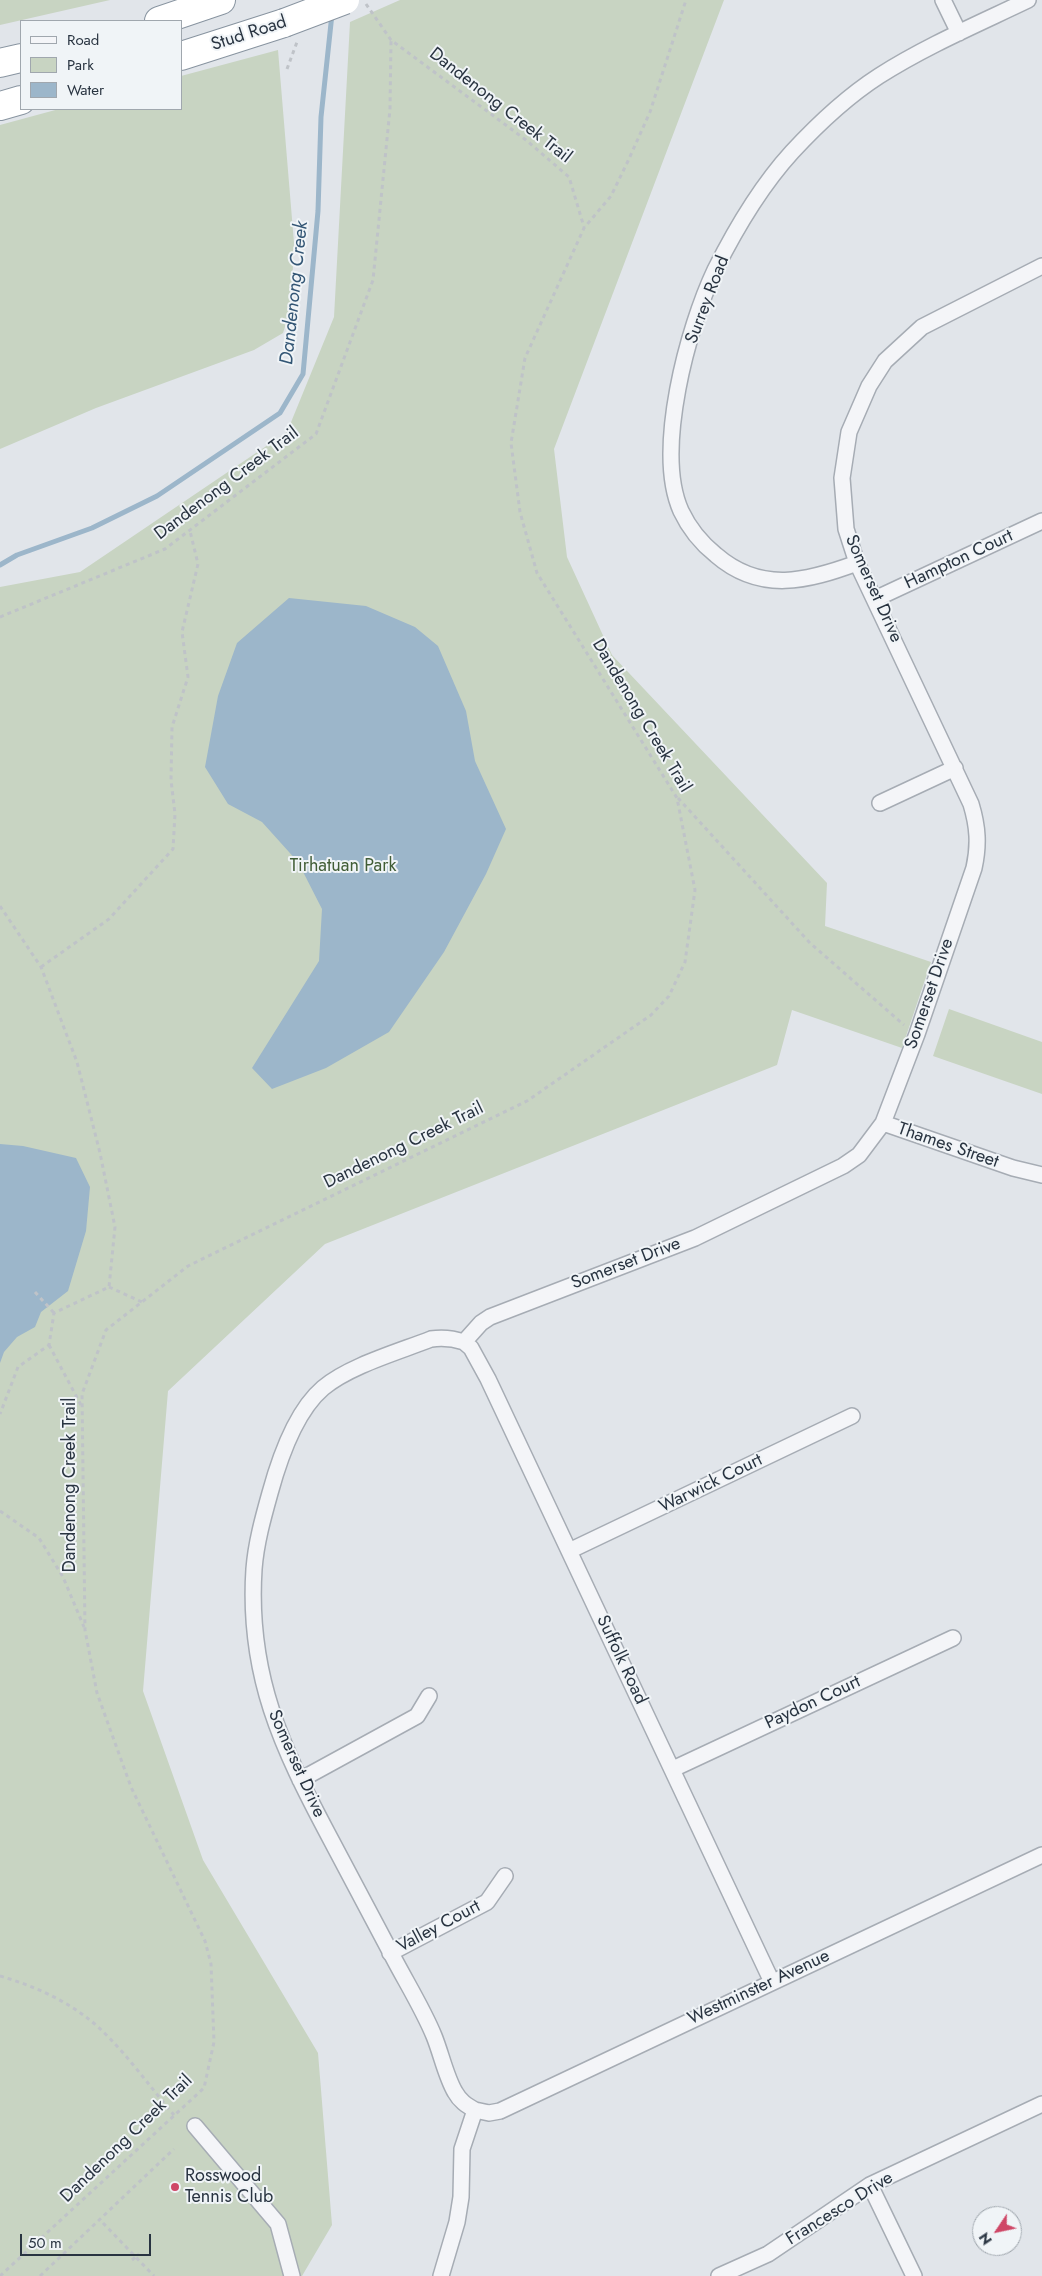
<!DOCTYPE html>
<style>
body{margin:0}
#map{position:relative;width:1042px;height:2276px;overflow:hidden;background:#e1e5ea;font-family:Jost,sans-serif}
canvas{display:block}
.legend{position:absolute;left:20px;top:20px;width:162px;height:90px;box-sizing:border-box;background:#f0f4f7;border:1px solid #a0a7ae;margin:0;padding:6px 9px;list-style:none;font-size:15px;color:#293441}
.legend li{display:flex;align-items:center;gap:10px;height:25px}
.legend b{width:25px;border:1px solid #a0a7ae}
.north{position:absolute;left:972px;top:2206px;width:50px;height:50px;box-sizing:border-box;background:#f0f4f7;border:1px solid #a0a7ae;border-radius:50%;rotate:236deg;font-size:14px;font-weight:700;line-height:20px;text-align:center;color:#293441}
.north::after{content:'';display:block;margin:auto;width:18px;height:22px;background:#cf4666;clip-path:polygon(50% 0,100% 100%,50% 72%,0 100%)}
.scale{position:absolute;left:20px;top:2234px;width:131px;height:22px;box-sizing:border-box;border:2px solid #293441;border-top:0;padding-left:6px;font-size:15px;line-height:18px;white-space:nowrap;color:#293441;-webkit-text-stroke:4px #f0f4f7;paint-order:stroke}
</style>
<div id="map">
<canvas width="1042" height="2276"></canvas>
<ul class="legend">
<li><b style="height:6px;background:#f4f5f8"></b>Road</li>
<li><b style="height:14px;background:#c8d4c2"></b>Park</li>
<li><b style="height:14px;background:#9cb6ca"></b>Water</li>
</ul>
<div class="north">N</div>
<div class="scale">50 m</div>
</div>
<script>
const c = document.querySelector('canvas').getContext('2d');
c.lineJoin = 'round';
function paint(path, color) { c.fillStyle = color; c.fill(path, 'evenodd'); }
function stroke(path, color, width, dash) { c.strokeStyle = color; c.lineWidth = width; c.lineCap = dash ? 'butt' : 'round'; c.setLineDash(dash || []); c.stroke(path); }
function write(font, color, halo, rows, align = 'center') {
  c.font = font + ' Jost,sans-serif'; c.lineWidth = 4; c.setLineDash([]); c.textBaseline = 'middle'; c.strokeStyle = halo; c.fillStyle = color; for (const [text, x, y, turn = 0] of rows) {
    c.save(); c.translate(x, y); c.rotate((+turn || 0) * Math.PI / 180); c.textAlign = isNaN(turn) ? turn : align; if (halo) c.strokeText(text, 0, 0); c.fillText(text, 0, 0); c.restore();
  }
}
paint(new Path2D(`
 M0,0H110L0,25Z
 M400,0H724L554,449L567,557L612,655L827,883L825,926L931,962L902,1048L792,1010L777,1065L325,1244L168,1391L143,1691L203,1860L318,2053L332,2225L302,2276H0V587L80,572L287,432L334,317L350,22Z
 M278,50L294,243L291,308L283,333L254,350L96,408L0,449V125L59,109H181V76Z
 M949,1009L1042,1042V1094L933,1056Z`), '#c8d4c2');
paint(new Path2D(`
 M289,598L366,606L415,627L438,646L466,711L475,761L506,829L486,874L444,952L389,1032L326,1068L272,1089L252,1068L319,961L322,909L298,862L262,822L228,804L205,767L218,696L237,643Z
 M0,1144L23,1146L76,1158L90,1187L86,1231L68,1291L41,1312L35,1327L17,1337L4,1352L0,1363Z`), '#9cb6ca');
stroke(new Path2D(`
 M0,565L17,555L92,528L157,496L280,413L303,374L318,211L321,117L332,14`), '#9cb6ca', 5);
const street = new Path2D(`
 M943,0L959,33
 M857,563C808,581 761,594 716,555C701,543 689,528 681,511C654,451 688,327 715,270C736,228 761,186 792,152C817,125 848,96 879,76C926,46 978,24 1028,0
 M875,599L1042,521
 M880,803L955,768
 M883,1123L1013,1168L1042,1175
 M464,1342L471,1348L488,1379L772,1982
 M569,1551L852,1416
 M673,1769L953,1638
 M300,1780L417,1716L429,1696
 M390,1953L487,1902L505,1876
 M475,2110L489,2113L500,2111L1042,1855
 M195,2126L278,2224L292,2276
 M870,2185L914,2276
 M441,2276L457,2222L461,2197L462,2149L475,2110C466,2105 460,2101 455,2092C446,2077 441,2053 434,2036C423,2009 406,1982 392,1955C371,1916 351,1877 330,1838C282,1748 247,1675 254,1569C256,1543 263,1518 270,1493C279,1460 296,1411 323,1388C349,1366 398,1352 431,1339C443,1337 452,1338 464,1342L481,1323L490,1317L695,1238L843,1166L859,1155L883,1123L917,1034L974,868C979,845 978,827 971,804L857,563L846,529L842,478L849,432L869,386L885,361L922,327L1042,266
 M719,2276L768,2254L870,2185L1042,2104`);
const highway = new Path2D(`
 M159,21L221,0
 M181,56L284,23
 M0,63L21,58
 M0,106L21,100`);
stroke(street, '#a6acb4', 18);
stroke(highway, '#8894a0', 30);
stroke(new Path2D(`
 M366,4L391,40L526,140L569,177L584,227
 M287,69L297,42
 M0,617L165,549L316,434L373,280L390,109L391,40
 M678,798L810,943L904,1025
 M0,906L41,967L77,1062L100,1153L115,1227L109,1287L54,1313L49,1345L18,1367L0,1414
 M41,967L109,919L173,849L175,814L171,780L172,727L188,677L182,632L198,564L190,531
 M109,1287L142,1302
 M35,1292L54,1313
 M49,1345L82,1407
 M0,1511L39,1538L63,1577L84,1627
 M0,1976C31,1985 61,1998 86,2017C117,2040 149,2086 174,2115
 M103,2223L154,2276
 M132,2260L139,2254
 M0,2276L204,2088L214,2042L211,1964L205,1941L131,1787L97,1693L85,1630L82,1394L106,1330L188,1266L527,1101L651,1015L669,996L685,962L695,890L677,798L537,573L520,512L511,443L525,358L584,228L611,196L628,161L650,112L686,0
 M40,2276L174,2149`), '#bfc3c8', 3, [4, 4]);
stroke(street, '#f4f5f8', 15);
stroke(highway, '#fff', 28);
const highwayBridge = new Path2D(`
 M284,23L345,0`);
stroke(highwayBridge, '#8894a0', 30, []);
stroke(highwayBridge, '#fff', 28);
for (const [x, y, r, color] of [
 [175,2187,5,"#cf4666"]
]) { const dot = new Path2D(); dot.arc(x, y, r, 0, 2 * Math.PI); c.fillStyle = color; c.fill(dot); stroke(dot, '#f0f4f7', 2); }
write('18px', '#293441', '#f0f4f7', [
 ["Stud Road",249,34,-18],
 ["Dandenong Creek Trail",500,106,38],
 ["Surrey Road",708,300,-69],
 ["Dandenong Creek Trail",227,484,-37],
 ["Hampton Court",959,560,-25],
 ["Somerset Drive",873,589,66],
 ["Dandenong Creek Trail",641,716,59],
 ["Somerset Drive",930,994,-71],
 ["Dandenong Creek Trail",404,1146,-26],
 ["Thames Street",948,1146,19],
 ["Somerset Drive",626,1264,-21],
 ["Warwick Court",711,1484,-26],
 ["Dandenong Creek Trail",71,1485,-90],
 ["Suffolk Road",621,1660,65],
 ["Paydon Court",813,1703,-25],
 ["Somerset Drive",296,1764,66],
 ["Valley Court",439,1927,-28],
 ["Westminster Avenue",759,1988,-25],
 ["Dandenong Creek Trail",127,2139,-44],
 ["Francesco Drive",840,2209,-32]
]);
write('18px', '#415d36', '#f0f4f7', [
 ["Tirhatuan Park",343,867]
]);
write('18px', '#293441', '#f0f4f7', [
 ["Rosswood",185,2177],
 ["Tennis Club",185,2198]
], 'left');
write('italic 19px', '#335675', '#f0f4f7', [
 ["Dandenong Creek",295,293,-84]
]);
</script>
